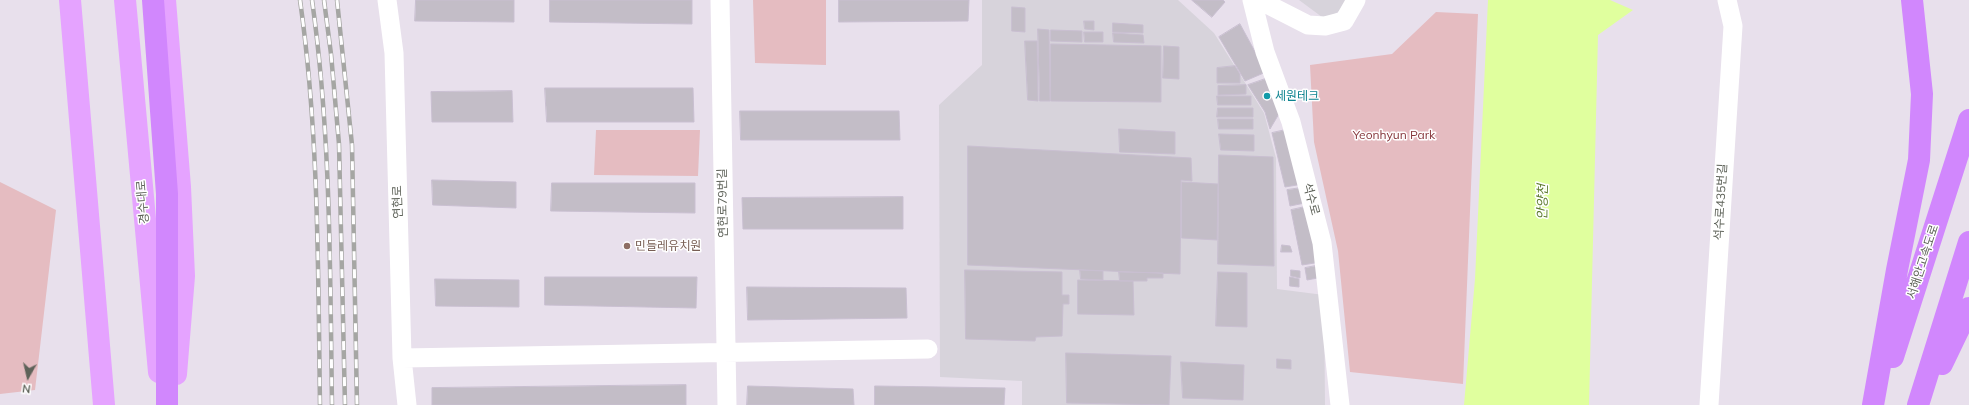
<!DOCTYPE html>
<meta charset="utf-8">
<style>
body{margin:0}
#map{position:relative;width:1969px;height:405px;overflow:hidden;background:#e8e0ec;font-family:Mulish,sans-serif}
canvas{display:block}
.north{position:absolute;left:8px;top:357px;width:40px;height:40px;-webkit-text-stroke:3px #fff;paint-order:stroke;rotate:188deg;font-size:11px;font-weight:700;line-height:16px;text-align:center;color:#5e6259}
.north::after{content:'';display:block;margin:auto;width:14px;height:18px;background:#5e6259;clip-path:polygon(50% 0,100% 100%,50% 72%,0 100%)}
</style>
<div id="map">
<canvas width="1969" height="405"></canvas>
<div class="north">N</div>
</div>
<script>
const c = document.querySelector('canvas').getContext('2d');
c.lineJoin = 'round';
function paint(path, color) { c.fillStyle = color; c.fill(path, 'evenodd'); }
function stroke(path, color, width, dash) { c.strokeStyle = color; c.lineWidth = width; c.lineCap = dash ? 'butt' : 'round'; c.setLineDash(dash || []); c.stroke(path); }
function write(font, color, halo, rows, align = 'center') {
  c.font = font + ' Mulish,"Noto Sans KR",sans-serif'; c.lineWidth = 3; c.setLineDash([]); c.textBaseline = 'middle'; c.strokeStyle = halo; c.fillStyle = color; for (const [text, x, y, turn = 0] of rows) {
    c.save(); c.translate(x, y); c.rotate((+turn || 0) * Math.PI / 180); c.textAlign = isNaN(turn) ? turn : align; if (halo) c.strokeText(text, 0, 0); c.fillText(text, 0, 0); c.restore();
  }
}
paint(new Path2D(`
 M982,0H1178L1214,33L1264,113L1276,158L1277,289L1324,295L1325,405H1022V381L940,377L939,105L982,65Z
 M1299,0H1350L1348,5L1326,20Z`), '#d7d3db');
paint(new Path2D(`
 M753,0H826V65L755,63Z
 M1436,12L1478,14L1463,384L1350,372L1338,251L1314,142L1310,65L1392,54Z
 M596,130H700L698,176L594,175Z
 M0,182L56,210L35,390L0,394Z`), '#e5bcc1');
paint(new Path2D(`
 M1488,0H1610L1633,10L1598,35L1589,405H1464L1475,279Z`), '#e0ff9e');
const building = new Path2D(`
 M416,0H514V22L415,21Z
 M550,0H692V24L550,22Z
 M839,0H969L968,21L839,22Z
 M1192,0H1223L1225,2L1212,17Z
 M1012,7L1025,8V32L1012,31Z
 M1084,21H1094V30L1085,29Z
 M1113,23L1143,25V33L1113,32Z
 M1240,24L1266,72L1245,81L1219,37Z
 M1038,29L1049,30L1050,101H1040Z
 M1051,30L1082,31V42L1051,41Z
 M1084,32H1103V42H1085Z
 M1113,33L1143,35L1144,43L1114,42Z
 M1025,41H1037L1038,101L1028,100Z
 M1051,44L1161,46V102L1051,101Z
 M1164,46L1179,47V79L1163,78Z
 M1235,66L1240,74V83H1217V68Z
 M1271,77L1283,107L1270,129L1265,112L1248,85Z
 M1246,85V94L1218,95V86Z
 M545,88H693L694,122H547Z
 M512,91L513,122H432L431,92Z
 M1217,96H1251V105H1218Z
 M1218,108H1253V117H1217Z
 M740,111H899L900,140H741Z
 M1218,119H1253V129H1219Z
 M1119,129L1175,132V154L1120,152Z
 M1290,129L1303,184L1285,187L1272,133Z
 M1219,134L1254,135V151L1221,150Z
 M968,146L1191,158L1192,181L1181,180L1180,274L968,265Z
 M1219,155L1273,157L1274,266L1218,264Z
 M432,180L516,182V208L433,205Z
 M1182,182L1218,184L1217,240L1182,238Z
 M552,183H695V213L551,211Z
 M1301,188L1305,203L1290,206L1287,190Z
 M903,197V229H743L742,198Z
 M1305,207L1321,262L1302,265L1291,210Z
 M1282,245L1290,246L1292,252H1281Z
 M1321,265L1323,277L1307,280L1305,268Z
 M965,270L1062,272V295H1069V304H1063L1062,336L1036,337L1035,341L966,339Z
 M1080,270L1103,271V280L1081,279Z
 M1291,270L1300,271V278L1291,276Z
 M1119,272L1163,273V278H1147V281H1120Z
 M1218,272L1247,273V327L1216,326Z
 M545,277H697L696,308L545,305Z
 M1290,277L1299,279V287L1290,286Z
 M435,279L519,280V307L436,306Z
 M1078,280L1133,281L1134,315L1078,314Z
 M747,287L906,288L907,318L748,320Z
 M1066,353L1171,356L1169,405L1067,403Z
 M1277,359L1291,360V369L1277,368Z
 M1181,362L1244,365L1243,400L1183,398Z
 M686,385V405H432V388Z
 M748,386L853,389L854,405H747Z
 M875,386L1005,388L1004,405H875Z`);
paint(building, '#c3bdc7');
stroke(building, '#c9bfd1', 1);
stroke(new Path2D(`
 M387,0L394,53L402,358L407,405
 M720,0L727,405
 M1252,0L1265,52L1291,122L1322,243L1340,405
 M1259,0L1308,25L1325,26L1344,21L1356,0
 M402,358L928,349
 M1709,405L1733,26L1727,0`), '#fff', 19);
stroke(new Path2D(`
 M70,0L104,405
 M125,0L159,372
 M165,0L180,187L184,276L176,374`), '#e5a3ff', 22);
stroke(new Path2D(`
 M153,0L167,194V405
 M1893,357L1969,120
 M1942,364L1969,308
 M1873,405L1897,270L1919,160L1922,94L1912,0
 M1918,405L1969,242`), '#d187fd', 22);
const rail = new Path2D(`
 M300,0C319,134 318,270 320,405
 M312,0C331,134 330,270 332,405
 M324,0L331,54L339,144L345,405
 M337,0L352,145L357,405`);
stroke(rail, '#a5a6a3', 4.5);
stroke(rail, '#fff', 3, [9]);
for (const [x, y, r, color] of [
 [1267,96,4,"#0f9aa8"],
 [627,246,4,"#8d6e63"]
]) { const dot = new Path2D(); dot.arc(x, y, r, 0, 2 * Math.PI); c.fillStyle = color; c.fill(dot); stroke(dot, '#fff', 1.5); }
write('12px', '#0d838f', '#fff', [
 ["세원테크",1275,96]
], 'left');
write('12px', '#85353a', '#fff', [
 ["Yeonhyun Park",1394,135]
]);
write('12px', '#5e6259', '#fff', [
 ["석수로",1311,199,75],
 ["경수대로",143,202,-95],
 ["연현로",398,202,-92],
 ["석수로435번길",1721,202,-87],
 ["연현로79번길",723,203,-91],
 ["서해안고속도로",1923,262,-72]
]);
write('12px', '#785e54', '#fff', [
 ["민들레유치원",635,246]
], 'left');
write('italic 13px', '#5d7b2e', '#fff', [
 ["안양천",1543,202,-89]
]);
</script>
